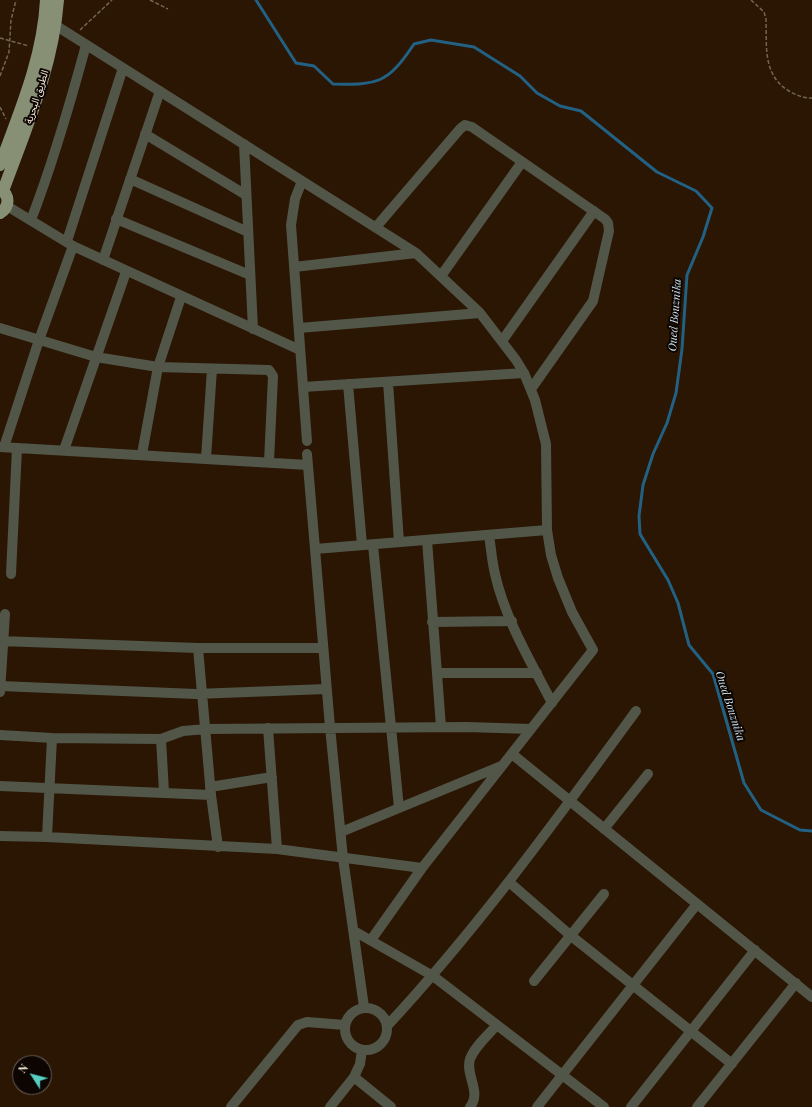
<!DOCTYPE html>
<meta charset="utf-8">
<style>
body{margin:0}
#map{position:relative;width:812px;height:1107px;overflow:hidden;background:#2a1602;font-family:"Playfair Display",serif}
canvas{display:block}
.north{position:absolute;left:12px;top:1055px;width:40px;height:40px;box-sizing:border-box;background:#0c0501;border:1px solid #6b6159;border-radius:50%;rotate:306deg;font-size:11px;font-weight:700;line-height:16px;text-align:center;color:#f9ebde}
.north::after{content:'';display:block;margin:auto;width:14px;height:18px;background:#57cec2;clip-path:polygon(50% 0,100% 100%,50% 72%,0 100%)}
</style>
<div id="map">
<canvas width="812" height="1107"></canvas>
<div class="north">N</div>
</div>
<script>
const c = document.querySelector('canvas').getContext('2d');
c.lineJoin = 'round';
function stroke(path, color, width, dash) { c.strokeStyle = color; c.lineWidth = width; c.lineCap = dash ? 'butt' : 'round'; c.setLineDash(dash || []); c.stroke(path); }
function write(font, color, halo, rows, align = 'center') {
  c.font = font + ' "Playfair Display","Noto Sans Arabic",serif'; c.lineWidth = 4; c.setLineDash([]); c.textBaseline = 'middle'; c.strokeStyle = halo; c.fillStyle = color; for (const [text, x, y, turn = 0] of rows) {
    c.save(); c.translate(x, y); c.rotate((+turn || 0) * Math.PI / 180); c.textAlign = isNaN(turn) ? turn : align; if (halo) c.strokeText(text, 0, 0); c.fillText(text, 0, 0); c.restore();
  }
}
stroke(new Path2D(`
 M256,0L296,63L314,66L333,84C379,85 388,83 414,44L431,40L474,47L520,76L537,93L560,106L581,111L657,172L696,191L712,208L703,237L687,275L682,349L676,393L667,423L653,454L643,485L639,516L640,534L668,580L678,603L689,645L713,674L744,783L761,810L800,830L812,831`), '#226184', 3);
stroke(new Path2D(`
 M150,0L168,9
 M751,0L764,12L766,19C767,45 762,75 789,91C796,95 803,98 812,98
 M80,30L112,0
 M0,38L29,46
 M0,76L9,52L11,20L16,0
 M0,107L6,119`), '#766453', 1.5, [4, 2]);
stroke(new Path2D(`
 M55,25L416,253L480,313L516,360L524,373L535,400L546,444L547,530L551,555L558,578L572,612L593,650L422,868L371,940
 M145,134L246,195
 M244,144L253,329
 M130,179L248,232
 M302,181L295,199L291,225L307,441
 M7,206L73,246L300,350
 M116,219L250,275
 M31,220C53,163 70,104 86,45
 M376,227L460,129L465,125L472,127L605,219L608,223L609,231L593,301L531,389
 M67,241L123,68
 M103,260L160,91
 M294,267L416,253
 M441,276L522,162
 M0,328L96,357L158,367L269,370L273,376L269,462
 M299,328L480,313
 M502,341L594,211
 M388,382L399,542
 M348,384L362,545
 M303,387L524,373
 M0,447L308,465
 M4,447L39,340L73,246
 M64,450L126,272
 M142,454L158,367L181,297
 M307,454L330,727L343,858L364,1007
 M206,458L212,369
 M489,535C491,548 492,562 495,574C505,619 531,662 552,703
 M427,540L441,727
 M373,545L399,808
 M315,549L547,530
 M11,574L17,448
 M432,622L512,621
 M0,641L198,648H323
 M198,648L211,795L218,847
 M437,673H537
 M0,686L196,694L326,689
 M0,692L5,614
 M268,728L277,849
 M0,735L52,738L161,739L183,731L206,729L467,727L531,729
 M161,739L164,792
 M512,754L812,997
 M0,786L211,795
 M210,787L272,777
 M604,829L648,774
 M341,832L501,766
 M0,836L47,837L277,849L422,868
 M47,837L52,738
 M509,882L570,935L732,1064
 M354,931L433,976L604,1107
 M534,981L604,894
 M345 1029a21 21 0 1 1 42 0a21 21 0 1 1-42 0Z
 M387,1026C478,928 557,819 636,711
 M354,1077L360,1064L362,1050
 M231,1107L298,1025L307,1022L345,1025
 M330,1107L354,1077L391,1107
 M470,1107C482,1092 465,1075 470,1059C475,1046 488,1035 497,1025
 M537,1107L697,904
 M631,1107L755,950
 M697,1107L796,983`), '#515649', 10);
stroke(new Path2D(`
 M0,165C20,111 43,58 46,0
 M0,189C10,195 10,207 0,213
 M3,191C26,128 53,67 58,0`), '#879075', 12);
write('10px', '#f9ebde', '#0c0501', [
 ["الطريق البحرية",37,97,-72]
]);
write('italic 11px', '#d0e3f0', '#0c0501', [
 ["Oued Bouznika",675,315,-86],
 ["Oued Bouznika",730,706,72]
]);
</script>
